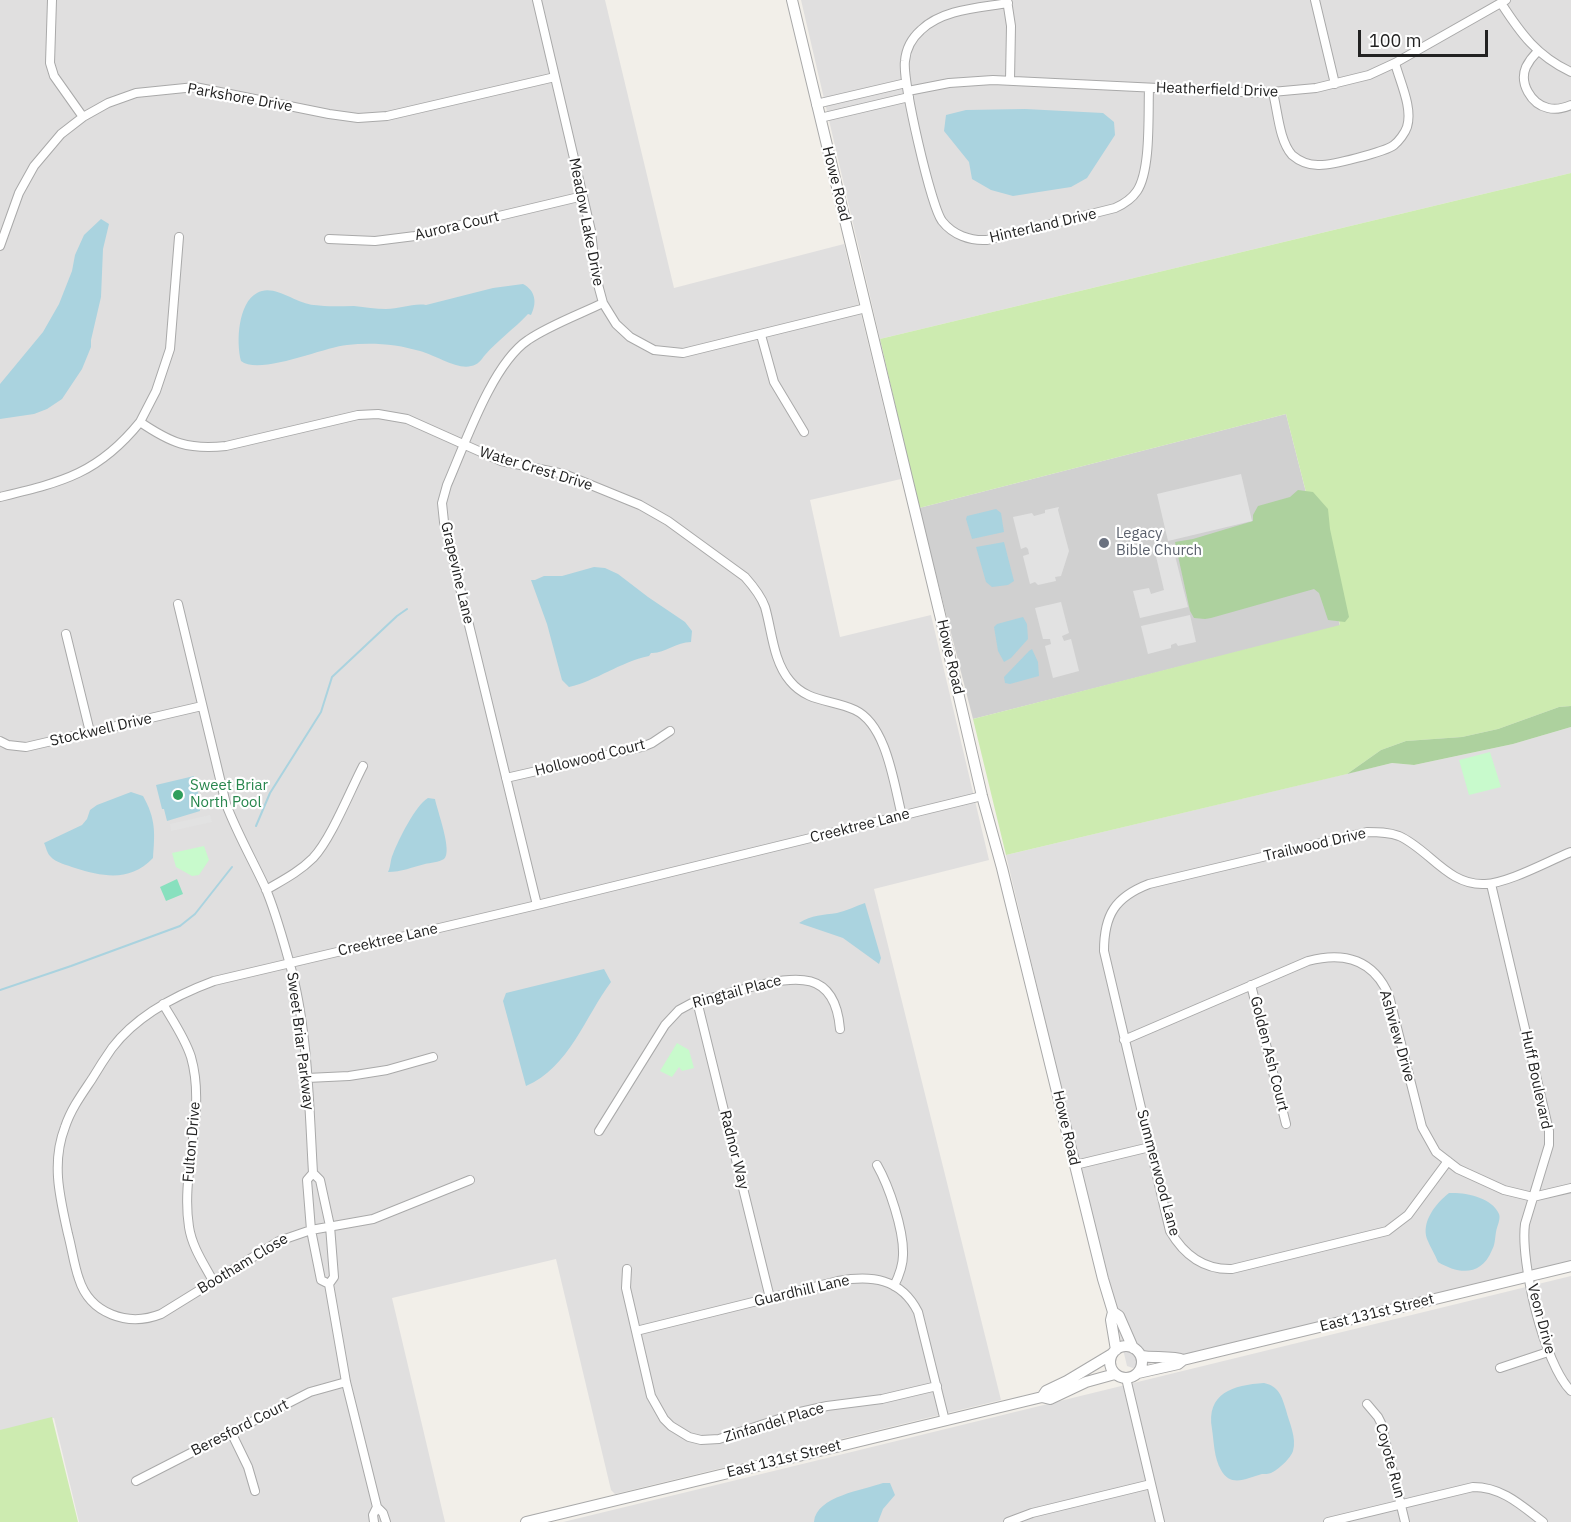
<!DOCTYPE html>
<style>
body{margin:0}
#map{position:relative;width:1571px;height:1522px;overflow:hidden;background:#f2efe9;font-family:"IBM Plex Sans",sans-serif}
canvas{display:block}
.scale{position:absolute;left:1358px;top:30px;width:130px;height:27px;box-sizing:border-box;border:3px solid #222;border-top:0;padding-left:8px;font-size:18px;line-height:21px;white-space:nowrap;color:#222;-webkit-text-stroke:4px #fff;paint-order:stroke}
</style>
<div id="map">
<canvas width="1571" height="1522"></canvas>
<div class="scale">100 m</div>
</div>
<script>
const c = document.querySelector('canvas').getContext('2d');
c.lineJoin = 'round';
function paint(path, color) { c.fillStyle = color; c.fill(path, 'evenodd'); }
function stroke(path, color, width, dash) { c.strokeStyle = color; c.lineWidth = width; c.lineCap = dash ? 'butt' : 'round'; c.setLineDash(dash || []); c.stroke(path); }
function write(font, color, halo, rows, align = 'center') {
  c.font = font + ' "IBM Plex Sans",sans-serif'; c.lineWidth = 4.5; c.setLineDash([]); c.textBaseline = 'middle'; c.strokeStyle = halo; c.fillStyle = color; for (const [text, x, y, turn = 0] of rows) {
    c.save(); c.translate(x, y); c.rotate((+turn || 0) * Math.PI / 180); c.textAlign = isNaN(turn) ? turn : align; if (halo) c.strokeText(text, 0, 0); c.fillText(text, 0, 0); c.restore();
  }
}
paint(new Path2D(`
 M0,0H605L674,288L844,244L901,479L810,500L840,637L931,615L989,860L874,889L1001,1400L615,1494L611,1490L556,1259L392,1298L445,1522H79L54,1418L0,1431Z
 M801,0H1571V173L880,339Z
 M1571,727V1262L1133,1368L1127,1366L1006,855L1392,763L1414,765L1513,744Z
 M1571,1276V1522H563L786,1468Z`), '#e0dfdf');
paint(new Path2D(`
 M1286,414L1340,626L973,719L919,508Z`), '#d0d0d0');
paint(new Path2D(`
 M1571,173V706L1559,707L1498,729L1462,737L1406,741L1381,750L1347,774L1006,855L973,719L1340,625L1286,414L919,508L880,339Z
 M52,1417L78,1522H0V1430Z`), '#cdebb0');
paint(new Path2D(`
 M1298,490L1313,492L1328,509L1330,529L1349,617L1345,622L1328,620L1319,593L1314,589L1211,618L1205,619L1194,618L1190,611L1175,542L1193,539L1253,521V515L1258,506L1290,497Z
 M1571,706V727L1513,744L1414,765L1392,763L1347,774L1381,750L1406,741L1462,737L1498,729L1559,707Z`), '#add19e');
paint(new Path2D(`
 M1490,752L1501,787L1469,795L1459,760Z
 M204,846L209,860L199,875L192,876L176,867L172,853Z
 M677,1043L689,1050L694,1068L682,1071L679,1067L672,1077L660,1071Z`), '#c8facc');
paint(new Path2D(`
 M177,879L183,894L166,901L160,887Z`), '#88e0be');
paint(new Path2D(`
 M1241,474L1252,521L1168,541L1157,494Z
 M1059,507L1058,510L1069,551L1061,576L1055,577L1056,581L1038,585L1035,582L1030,584L1023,556L1029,554L1028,549L1026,547L1021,549L1013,517L1032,513L1034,516L1045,513V510Z
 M1172,544L1188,607L1140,618L1133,591L1149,588L1151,594L1164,590L1154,548Z
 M1061,602L1069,633L1062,636L1064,641L1071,639L1079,671L1053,678L1045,646L1051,644L1050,639H1043L1035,608Z
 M1190,615L1196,642L1178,646L1176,643L1171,645V648L1148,654L1141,626Z
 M210,815L212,822L171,831L170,824Z`), '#e2e2e2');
paint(new Path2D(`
 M1025,109L1103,113L1114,122L1115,135L1087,178L1071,187L1013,196L991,190L972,179L969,162L944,131L946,115L966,110Z
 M101,219L109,224L103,249L101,297L91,340V347L82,369L62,399L47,409L34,414L0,419V384L43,332L59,304L72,271L75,255L84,235Z
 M523,284C536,291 537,303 531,315L528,314C514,329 498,340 485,355C481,360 478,365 471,366C458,370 435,355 420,351C397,344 371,342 347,345C324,347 259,376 241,361C236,342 238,303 257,293C274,283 296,304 314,305C328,307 340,306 354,306C365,307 376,309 386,309C400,309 413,303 426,305L493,288Z
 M996,509L1001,513L1004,532L972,539L966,519L967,516Z
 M1004,542L1014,581L1008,585L992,587L986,582L976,547Z
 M594,567L605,568L618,574L648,597L685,622L692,631L691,642C676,642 664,654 651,653L649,656C620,662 596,681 569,687L562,680L547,624L531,580H535L544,576H562Z
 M1023,617L1027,624L1028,639L1011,658L1004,662L998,651L994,627L997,624Z
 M1032,649L1038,662L1039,676L1010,684L1005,683L1004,677L1029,651Z
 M194,776L201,804L199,805L200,811L167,821L164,809H162L156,785Z
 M131,792L143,796C156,819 155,833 153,858C130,882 104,877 75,868C67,865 56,863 50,856C47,853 46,847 44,843L82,825L87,819L90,810L97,805Z
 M428,798L435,799C437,810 453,852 444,859C439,862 430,863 425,864C413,867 401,872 388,872C391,866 390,860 393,854C399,839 415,806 428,798Z
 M865,903L881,958L879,964L843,938L799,923C812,915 823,915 837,913C846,911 856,906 865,903Z
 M604,969L611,982C586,1015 569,1068 526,1086L503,1001L506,993Z
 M1449,1193C1464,1192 1492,1197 1499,1214C1501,1219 1497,1226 1496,1232C1495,1238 1495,1245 1492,1250C1481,1277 1458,1274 1438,1262C1435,1254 1430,1247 1427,1239C1421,1222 1436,1203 1449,1193Z
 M1264,1383C1279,1386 1282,1397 1286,1410C1289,1422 1297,1438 1293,1451C1291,1458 1278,1470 1271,1473C1269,1474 1264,1474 1262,1474C1247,1478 1231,1488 1221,1470C1214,1458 1214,1442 1212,1429C1206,1393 1233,1385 1264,1383Z
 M883,1483H890L895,1495L883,1509L878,1522H814C816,1496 864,1490 883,1483Z`), '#aad3df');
stroke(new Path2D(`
 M256,826L270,793L321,712L332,677L397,616L407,609
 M0,990L71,966L180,926L195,914L232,867`), '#aad3df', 2);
const minor = new Path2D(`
 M52,0L50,63L54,76L83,117
 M537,0L591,231L596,277L603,303L616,324L630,337L654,350L683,353L866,308
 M1007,0L1011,26L1010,80
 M1315,0L1335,84
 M1008,3C979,8 943,9 921,30C912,38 906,49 905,61C902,81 931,206 942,221C953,235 970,241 987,240L1115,208C1124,204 1131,200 1137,191C1151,170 1148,115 1149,88
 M1501,3C1521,34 1537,56 1571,72
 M1537,52C1533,56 1529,61 1526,67C1519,83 1531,104 1548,108C1556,110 1564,108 1571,105
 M908,91L949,83L993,80L1261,93L1316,88L1369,75L1395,63L1506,0
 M1273,93C1278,112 1279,140 1292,155C1299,161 1309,165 1318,165C1329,166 1385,152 1394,145C1399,141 1405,133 1407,127C1413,108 1400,82 1395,63
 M816,104L906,83
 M820,118L909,97
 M329,239L375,241L415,236L583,196
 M0,246L19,193L34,166L61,134L83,117L108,103L136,93L195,87L329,114L358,118L387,116L555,77
 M761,335L774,382L804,432
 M140,422L156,391L170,349L179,237
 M0,497C62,482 98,474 140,422C171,443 188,450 226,446L358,415L378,414L407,419L501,461L564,474L640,505L668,521L745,577C753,586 761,596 765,607C772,631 773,661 790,681C808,703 832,699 855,710C887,725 894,785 902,816
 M178,604L226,804C237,833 252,859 265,887C275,910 282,936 289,961C308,1026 309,1105 313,1173L307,1180L311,1230L321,1280L329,1284
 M66,634L90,732
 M0,741L8,745L26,747L202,706
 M506,778L642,747L652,743L670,731
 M1491,884L1549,1131V1145L1525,1224C1520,1262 1544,1364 1571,1391
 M266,890C283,880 299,872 313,858C331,839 350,791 363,766
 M537,905L444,522L442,503L447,485C465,444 492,364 528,340C548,326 580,314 603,303
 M1251,985L1286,1124
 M697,1001L770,1298
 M163,1004C173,1021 185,1038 191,1057C207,1113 180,1171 189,1227C192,1247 204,1264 213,1281
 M1124,1040L1308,961C1345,951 1374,960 1389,996L1422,1127L1436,1152L1458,1169L1504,1190L1533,1197L1571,1188
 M307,1078L349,1076L387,1070L433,1057
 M599,1131L665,1025L679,1010L692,1003C711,998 731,993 751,987C796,976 835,969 840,1029
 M1448,1161L1408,1215L1387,1231L1232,1269C1204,1270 1184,1255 1170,1231L1104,951C1104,915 1115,897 1149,884L1367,832C1378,832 1388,832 1399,836C1429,849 1448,886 1485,884C1509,883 1548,861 1571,852
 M877,1165C889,1186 904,1230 903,1255C903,1266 899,1276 894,1286
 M1075,1165L1150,1147
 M313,1173L320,1180L330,1226L334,1277L329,1284L346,1382L377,1507L383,1513L386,1522
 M470,1180L373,1219L311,1230L279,1241L161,1314C128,1327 90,1314 79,1279C74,1265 72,1249 68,1234C60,1198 51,1163 65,1127C71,1109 82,1094 92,1079C98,1069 105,1058 112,1048C137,1015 176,995 214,981L537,905L982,796
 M627,1269L626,1288L651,1396L664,1419L671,1426L689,1437L701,1440L719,1439L800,1412L827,1406L882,1399L937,1386
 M636,1331L838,1281C871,1275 901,1278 918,1312L945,1421
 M1500,1368L1548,1352
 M1126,1378L1160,1522
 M1367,1404L1378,1417L1381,1423L1405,1522
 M231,1432L248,1467L255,1491
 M136,1481L310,1392L346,1382
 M374,1522L373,1515L377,1507
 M1008,1522L1032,1513L1151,1484
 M1328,1522L1473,1487C1502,1487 1521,1505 1543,1522`);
const tertiary = new Path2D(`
 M792,0L941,619L982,796L1002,868L1103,1279L1113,1312L1111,1320L1116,1350
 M1113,1312L1119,1316L1133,1348
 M1110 1362a16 16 0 1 1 32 0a16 16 0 1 1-32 0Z
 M1141,1356C1153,1358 1174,1356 1183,1360
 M1138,1373L1178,1364L1183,1360L1571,1266
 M1042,1397L1046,1391L1067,1381L1112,1354
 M526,1522L1042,1397L1050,1399L1086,1382L1115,1374`);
stroke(minor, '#a9a9a9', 10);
stroke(tertiary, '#a9a9a9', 12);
stroke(minor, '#fff', 8);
stroke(tertiary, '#fff', 10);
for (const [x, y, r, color] of [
 [1104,543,6,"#6b7280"],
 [178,795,6,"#2e9e5b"]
]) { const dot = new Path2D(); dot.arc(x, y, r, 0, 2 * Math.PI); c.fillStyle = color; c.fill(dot); stroke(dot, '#fff', 2); }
write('15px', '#222', '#fff', [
 ["Heatherfield Drive",1217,90,2],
 ["Parkshore Drive",240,98,10],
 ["Howe Road",836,184,76],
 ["Meadow Lake Drive",586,222,79],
 ["Aurora Court",457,226,-13],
 ["Hinterland Drive",1043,226,-13],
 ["Water Crest Drive",536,469,17],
 ["Grapevine Lane",457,573,77],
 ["Howe Road",950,657,77],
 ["Stockwell Drive",101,730,-13],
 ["Hollowood Court",590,758,-14],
 ["Creektree Lane",860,826,-14],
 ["Trailwood Drive",1315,845,-13],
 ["Creektree Lane",388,940,-13],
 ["Ringtail Place",737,992,-15],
 ["Ashview Drive",1397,1036,74],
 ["Sweet Briar Parkway",300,1041,83],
 ["Golden Ash Court",1269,1054,76],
 ["Huff Boulevard",1536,1080,78],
 ["Howe Road",1066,1128,77],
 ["Fulton Drive",192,1142,-85],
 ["Radnor Way",734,1150,76],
 ["Summerwood Lane",1158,1173,75],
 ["Bootham Close",243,1264,-31],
 ["Guardhill Lane",802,1291,-13],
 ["East 131st Street",1377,1313,-14],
 ["Veon Drive",1541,1319,75],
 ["Zinfandel Place",774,1423,-17],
 ["Beresford Court",240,1428,-27],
 ["East 131st Street",784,1459,-14],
 ["Coyote Run",1390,1461,75]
]);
write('15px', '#5b616d', '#fff', [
 ["Legacy",1116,534],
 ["Bible Church",1116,551]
], 'left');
write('15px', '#27864d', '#fff', [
 ["Sweet Briar",190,786],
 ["North Pool",190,803]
], 'left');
</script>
